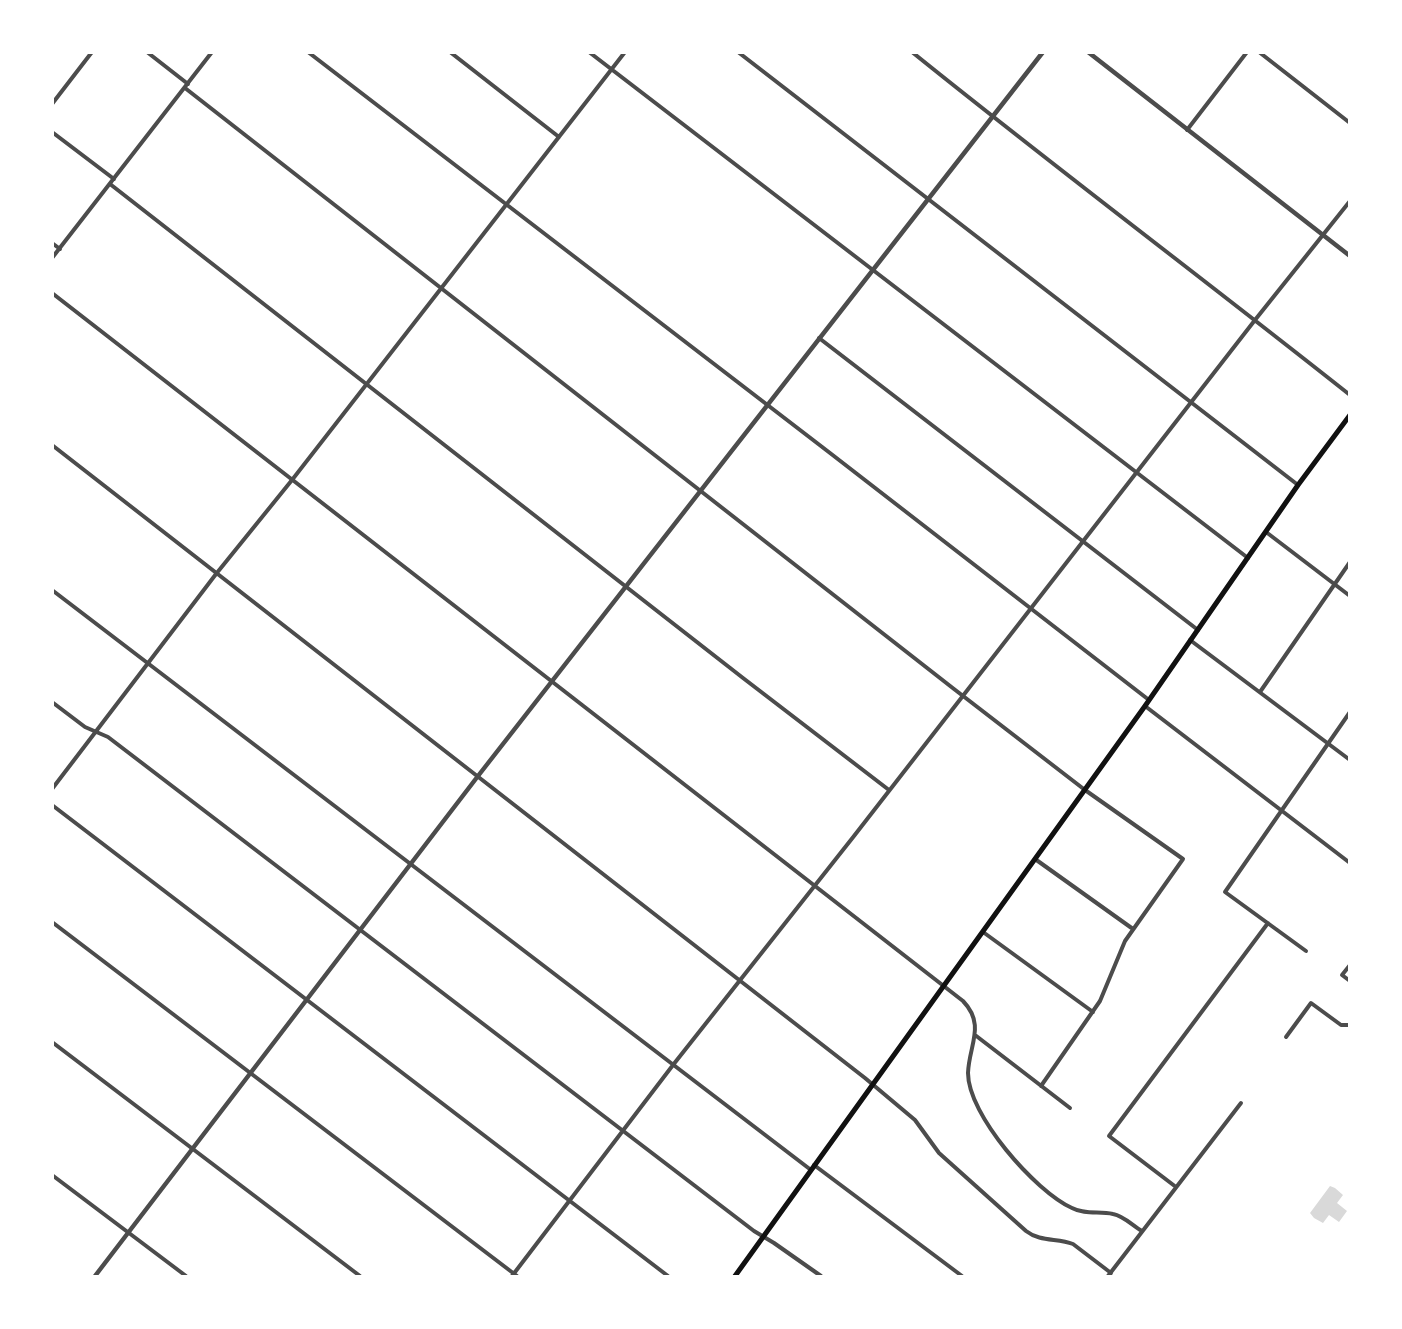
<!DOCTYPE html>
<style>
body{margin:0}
#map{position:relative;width:1402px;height:1329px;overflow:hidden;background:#fff;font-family:Quicksand,sans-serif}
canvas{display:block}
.frame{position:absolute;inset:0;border:54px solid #fff;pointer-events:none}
</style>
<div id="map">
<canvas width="1402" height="1329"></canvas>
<div class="frame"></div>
</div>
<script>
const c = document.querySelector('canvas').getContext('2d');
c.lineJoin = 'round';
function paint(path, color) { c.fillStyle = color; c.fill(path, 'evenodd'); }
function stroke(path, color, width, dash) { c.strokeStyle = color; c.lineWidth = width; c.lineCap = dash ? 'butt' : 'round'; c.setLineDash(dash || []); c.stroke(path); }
paint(new Path2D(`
 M1330,1186L1335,1188L1343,1195L1337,1203L1347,1211L1339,1222L1329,1215L1323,1223L1314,1218L1310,1213Z`), '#d9d9d9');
stroke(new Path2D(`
 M147,52L188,84
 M308,52L830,453L1149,700
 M450,52L559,137
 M589,52L1248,558
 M738,52L1298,485
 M912,52C1057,169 1205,280 1350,395
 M1259,52L1350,123
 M185,88L954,689L1085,790L1183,859L1125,941L1100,1001L1041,1086
 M52,104L92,52
 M1187,130L1247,52
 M52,132L114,179
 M110,184L743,678L889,790
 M52,243L60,249
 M52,258L212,52
 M52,293L963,1001C986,1025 969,1045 968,1073C968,1115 1035,1191 1072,1208C1085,1215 1099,1211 1113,1214C1124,1216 1133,1226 1142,1231
 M819,338L1198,630
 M52,445L865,1078L915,1120L939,1153L1026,1231C1040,1242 1057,1238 1073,1244L1111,1273
 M1266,532L1350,596
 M52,590L811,1170
 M1190,640L1350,760
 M1260,692L1350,562
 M52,702L85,727L108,737L754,1231L774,1243L821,1276
 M1145,706L1350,863
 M52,789L216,574L292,480L625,52
 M52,805L668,1276
 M1035,859L1133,929
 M52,922L517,1276
 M983,932L1093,1012
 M1306,951L1225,892L1350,712
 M1350,965L1342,975L1350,981
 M975,1035L1070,1108
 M1286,1037L1311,1003L1341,1025H1350
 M52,1042L360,1276
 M814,1165L962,1276
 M52,1175L186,1276
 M1176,1187L1109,1136L1268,923
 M512,1276L673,1065L854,836L1255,320L1350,201
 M1108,1276L1241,1103`), '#4c4c4c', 4);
stroke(new Path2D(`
 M1088,52L1350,256
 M95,1276L478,776L1043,52`), '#4c4c4c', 4.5);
stroke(new Path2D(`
 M735,1276L1145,706L1298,485L1350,415`), '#111', 5);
</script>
